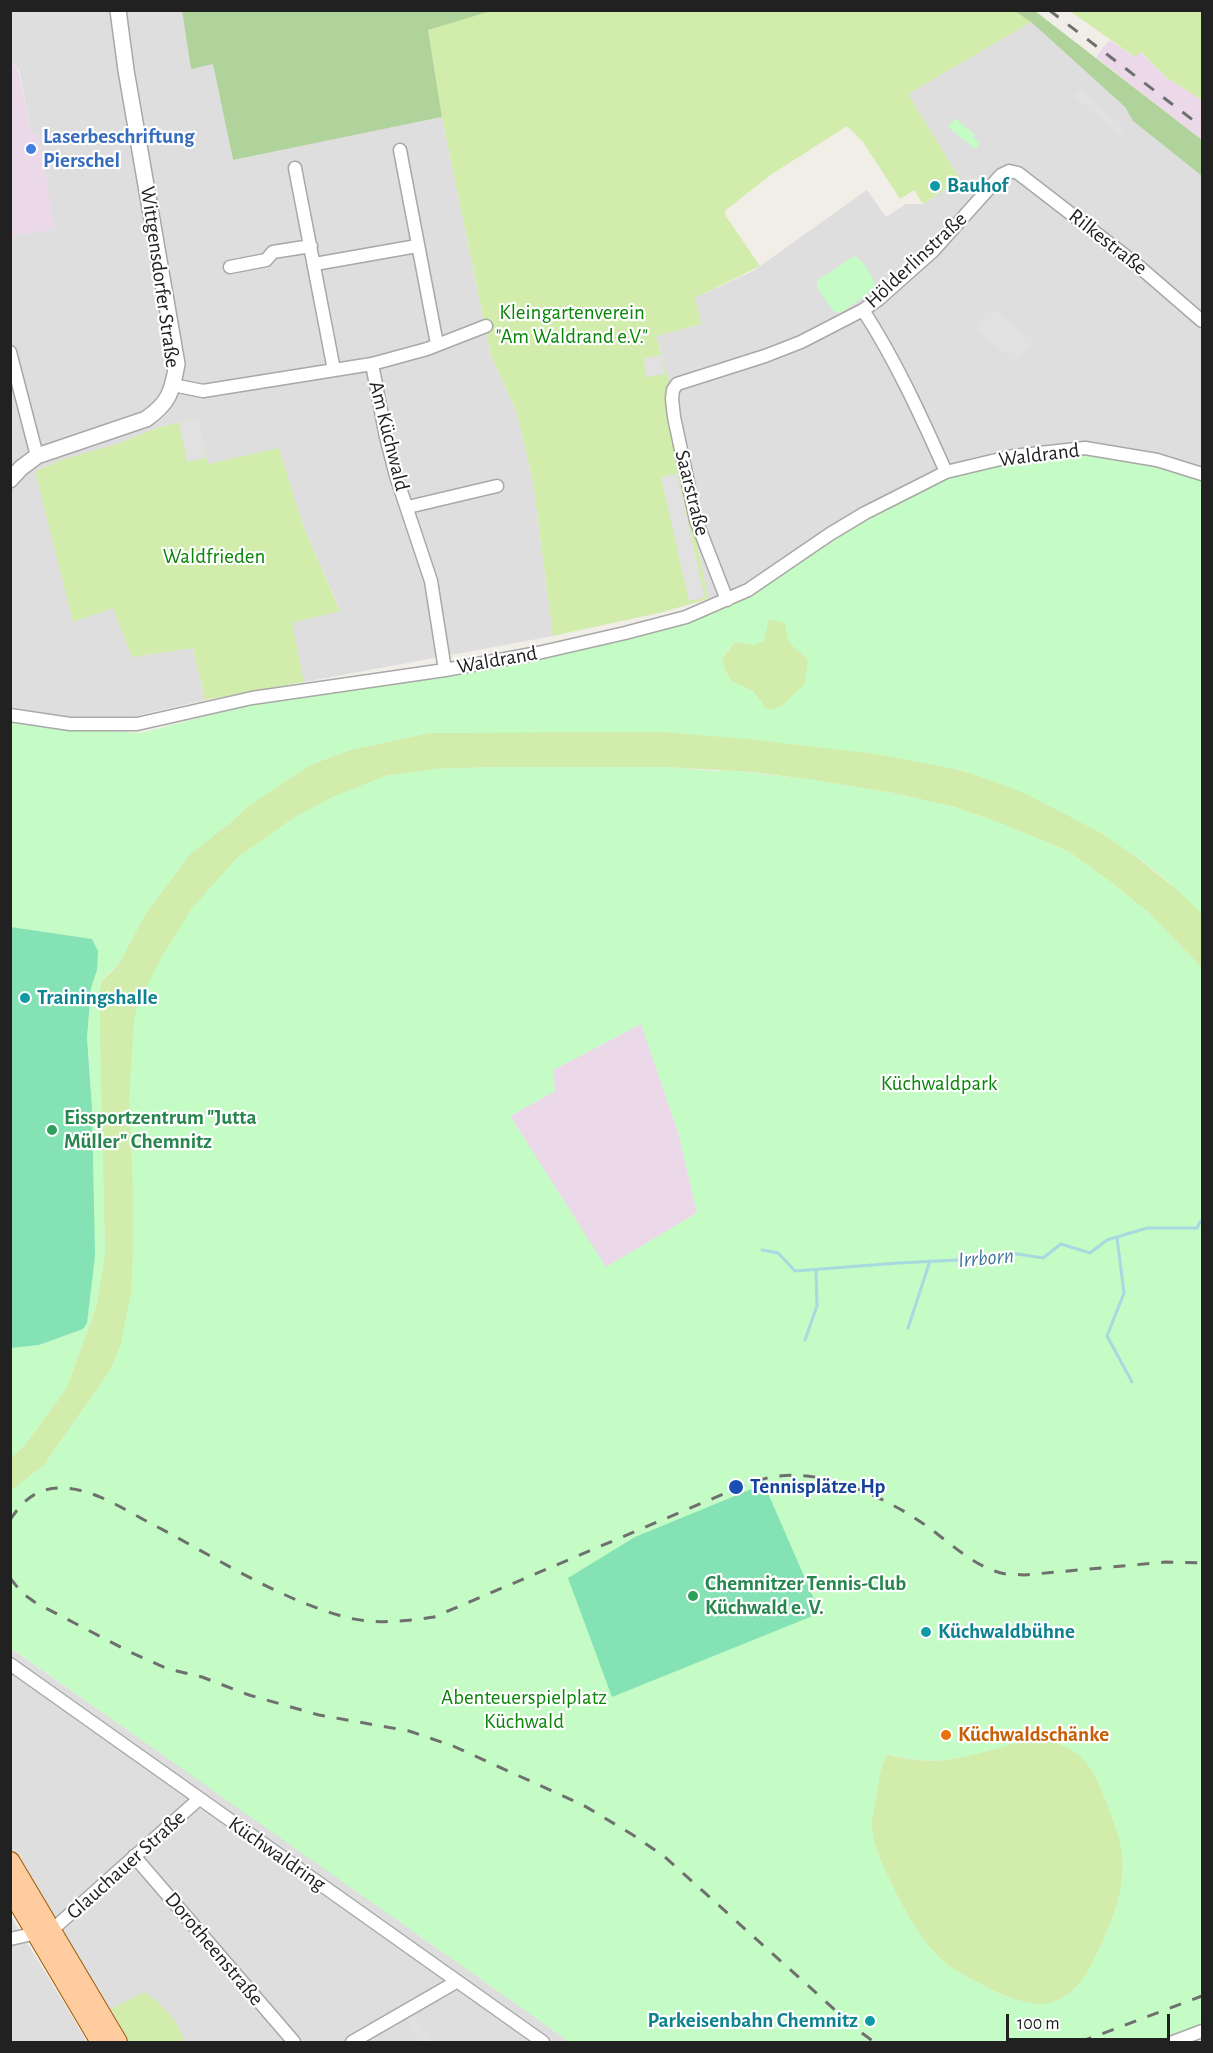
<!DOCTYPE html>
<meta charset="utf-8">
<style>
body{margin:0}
#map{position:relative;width:1213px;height:2053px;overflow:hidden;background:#f1ede7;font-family:"Alegreya Sans",sans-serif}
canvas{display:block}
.frame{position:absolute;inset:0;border:12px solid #212121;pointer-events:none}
.scale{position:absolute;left:1006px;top:2014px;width:164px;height:27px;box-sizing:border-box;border:3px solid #212121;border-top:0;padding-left:8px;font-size:18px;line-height:21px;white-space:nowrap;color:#212121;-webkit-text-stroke:4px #fff;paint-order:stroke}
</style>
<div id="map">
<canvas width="1213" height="2053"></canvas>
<div class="frame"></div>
<div class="scale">100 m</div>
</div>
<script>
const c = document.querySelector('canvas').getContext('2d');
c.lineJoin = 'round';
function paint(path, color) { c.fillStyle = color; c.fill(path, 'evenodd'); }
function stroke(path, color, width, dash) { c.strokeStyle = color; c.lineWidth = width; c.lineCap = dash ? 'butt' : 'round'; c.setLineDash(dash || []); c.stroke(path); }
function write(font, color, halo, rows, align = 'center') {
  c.font = font + ' "Alegreya Sans",sans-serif'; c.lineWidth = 4.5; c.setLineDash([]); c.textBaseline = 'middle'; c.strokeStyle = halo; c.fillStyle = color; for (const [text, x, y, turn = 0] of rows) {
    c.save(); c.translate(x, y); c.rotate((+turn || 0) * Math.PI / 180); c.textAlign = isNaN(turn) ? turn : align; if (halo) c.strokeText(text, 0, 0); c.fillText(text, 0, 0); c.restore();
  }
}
paint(new Path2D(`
 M10,11H182L191,68L213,63L233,160L442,117L491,356L516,410L533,481L553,636L304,682L291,623L340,610L303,526L279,449L208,464L197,419L159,427L117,444L45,467L73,622L113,607L132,657L193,648L205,700L118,720L71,717L11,707V236L54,229L38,133L31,134L19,69L11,61Z
 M1031,22L1125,107L1133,121L1202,176V472L745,586L708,599L679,452L669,399V381L656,336L701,324L695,298L753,271L867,190L886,217L906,204H923L960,179L908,94Z
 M10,1648L204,1783L570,2042H110L11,1875Z
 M10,1915L82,2033L87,2042H11Z`), '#dfdede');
paint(new Path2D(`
 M1109,40L1135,57L1140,52L1167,78L1202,100V140L1096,57Z
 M10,61L18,69L31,134L38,133L55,229L11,236Z
 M641,1024L679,1135L697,1213L606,1268L510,1116L555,1091L553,1070Z`), '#ebd9e9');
paint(new Path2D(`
 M491,10H1015L1031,22L908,94L960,179L923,204L914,190L900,199L863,142L847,126L769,176L726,210L725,215L760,266L695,298L701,324L656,336L669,381L679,452L708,599L663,612L553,636L533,481L516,410L491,356L442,117L428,30Z
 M1070,11H1202V100L1167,78L1141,52L1135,57Z
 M198,419L208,464L279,448L303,526L340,611L292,623L304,682L205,700L193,648L132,657L113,608L73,622L35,472L61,460L117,444L159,427Z
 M769,619L784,622C788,630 787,639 793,646C798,651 803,654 808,660L805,684L783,705L773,710L765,708L753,691L731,681L725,670L722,658L735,642L756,645Z
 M508,732C559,732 611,730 662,732C712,734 762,740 811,746C862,752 914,757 963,771C1032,791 1100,826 1155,872C1171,885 1189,898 1202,914V968L1148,912L1112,883L1068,851L1000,823L955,807L893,793L814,780L752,772L667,767H496L435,769L386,776L335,796L295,817L237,858L223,874L133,1196V1255L131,1293L121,1344L111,1369L44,1465L11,1491V1457L24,1446L66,1389L96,1308L105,1254L98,1001C100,972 106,982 120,962L144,916L190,854L230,823L248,806L310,765L350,750L429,733Z
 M1026,1737C1075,1742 1090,1757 1107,1803C1112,1817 1118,1832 1121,1846C1128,1884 1114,1919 1098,1951C1086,1975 1078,1994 1050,2003C1033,2008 1000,1995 985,1986C973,1980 960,1974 949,1966C930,1952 911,1922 900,1901C891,1882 873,1850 872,1829C871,1817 875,1805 877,1793C879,1779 880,1767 887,1754C940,1770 973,1754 1022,1741Z
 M144,1992C162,2004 179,2020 184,2042H130L111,2009Z`), '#d2ecac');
paint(new Path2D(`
 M182,11V10L491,11L428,30L442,117L233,160L213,64L191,69Z
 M1015,11H1035L1202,140V176L1133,121L1125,107L1031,22Z`), '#b0d29b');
paint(new Path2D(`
 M955,118L975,135L973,137L980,143L975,149L948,127Z
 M854,256C863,260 876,279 875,289L842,312L835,313L817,287V281Z
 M1086,453L1158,464L1202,477V914L1170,883L1140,859L1101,833L1022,792L961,770L875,754L757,740L662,732L429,733L350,750L310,765L248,806L230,823L190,854L144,916L120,962C113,971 104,975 99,985L105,1254L96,1308L66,1389L24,1446L11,1457V1348L39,1345L83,1329L94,1200L92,1108L87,1038L91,988L97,970L91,939L11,927V721L69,729L141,733L245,706L447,671L686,622L831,536L944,475L1011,460ZM769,619L784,623C787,629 786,637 789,642C793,648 802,653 808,660L805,684L783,705L773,710L765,708L753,691L731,681L725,670L722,657L735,642L756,645L764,641Z
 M496,767H667L713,771H737L814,780L893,793L955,807L1000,823L1068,851L1112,883L1148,912L1202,968V2026L1168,2040L1152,2042H570L11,1648V1491L44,1465L111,1369L121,1344L131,1293L133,1255V1196L129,1100L134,1019L139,1002L161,958L192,908L237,858L295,817L335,796L386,776L435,769ZM641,1024L679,1135L697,1213L606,1267L510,1116L555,1091L553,1070ZM1026,1737C1076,1742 1090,1758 1107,1803C1112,1818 1118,1832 1121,1847C1128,1884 1114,1919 1098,1951C1086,1975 1078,1994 1050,2003C1033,2008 1000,1995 985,1986C973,1980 960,1974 949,1966C930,1952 911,1922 900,1901C891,1882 873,1850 872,1829C871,1817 875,1805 877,1793C879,1779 880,1767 888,1754C941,1769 972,1755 1023,1741Z`), '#c5fbc4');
paint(new Path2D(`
 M11,927L92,939L98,951L97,970L91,988L87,1038L92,1108L95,1256L87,1323L83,1329L39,1345L11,1348Z
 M764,1484L820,1613L612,1697L568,1578L635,1537Z`), '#84e2b4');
paint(new Path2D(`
 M1080,89L1125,128L1119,135L1074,96Z
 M991,308L1034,341L1016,363L974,328Z
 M661,355L665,374L646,377L644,358Z
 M198,419L206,458L187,462L179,423Z
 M677,474L705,598L689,601L661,477Z
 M11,1655L555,2042H546L11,1660Z
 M202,1804L342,1904L339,1908L201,1807Z
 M414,2015L431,2042H420L407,2020Z`), '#e1e1e1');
stroke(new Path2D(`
 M1117,1238L1124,1293L1107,1336L1132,1382
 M762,1250L778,1253L795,1271L898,1263L977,1259L1011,1253L1043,1258L1061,1244L1090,1253L1107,1240L1147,1228H1197L1200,1222L1202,1221
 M908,1328L930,1261
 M805,1340L817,1306L816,1270`), '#a7d9e0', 3);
const minor = new Path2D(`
 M400,150L437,344
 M295,168L334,370
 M315,264L417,246
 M230,267L266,260L273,252L311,246
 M863,310C896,361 921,416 946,472
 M10,352L37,456
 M372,364L386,437L396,476L431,581L445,670
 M173,385L203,391L372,364L427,349L486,326
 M408,507L497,486
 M727,600L696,520L674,417L672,399L673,390L677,384L765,356L801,342L863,310L879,299L933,251L1001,175L1009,171L1018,173L1136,264L1202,321
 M10,715L70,724H137L252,698L445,670L538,653L625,633L686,617L748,590L830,534L865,513L946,472L1013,456L1085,448L1157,460L1202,474
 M10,1664L543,2042
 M134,1856L294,2042
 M52,1930L199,1799
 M10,1939L37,1933
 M352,2042L456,1982
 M1173,2042L1202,2031`);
const tertiary = new Path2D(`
 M10,480L21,468L37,456L146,419C169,403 172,392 177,364L126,70L118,10`);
const primary = new Path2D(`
 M10,1862L117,2042
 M10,1888L101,2042`);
stroke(minor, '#a8a8a8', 15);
stroke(tertiary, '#a8a8a8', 18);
stroke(primary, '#9e5a00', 22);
stroke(minor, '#fff', 12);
stroke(tertiary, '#fff', 15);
stroke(primary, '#ffcc9f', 20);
stroke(new Path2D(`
 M1049,10L1202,127
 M10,1520C23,1500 37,1488 61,1488C93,1488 123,1509 150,1523C212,1555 271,1595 338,1615C369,1625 403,1622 434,1617L735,1489C750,1484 764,1477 779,1476C828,1470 889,1499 928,1527C950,1543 974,1566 1001,1573C1009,1575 1017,1574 1024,1575L1166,1562L1202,1563
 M10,1578L22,1593L36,1603L130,1652L168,1669L202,1677L249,1695L319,1715L409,1731L453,1746L583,1805L633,1835L665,1857L854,2027L874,2042
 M1080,2042L1202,1996`), '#6f6f6f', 3, [12, 12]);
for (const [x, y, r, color] of [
 [31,149,6,"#3f7fe0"],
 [935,186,6,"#0f9aa8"],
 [25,998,6,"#0f9aa8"],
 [52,1130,6,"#2e9e5b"],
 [736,1487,8,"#1a4fb4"],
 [693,1596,6,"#2e9e5b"],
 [926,1632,6,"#0f9aa8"],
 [946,1735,6,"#e8710a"],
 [870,2021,6,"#0f9aa8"]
]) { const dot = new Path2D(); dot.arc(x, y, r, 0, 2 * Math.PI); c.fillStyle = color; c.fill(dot); stroke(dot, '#fff', 2); }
write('bold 21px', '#366cbe', '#fff', [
 ["Laserbeschriftung",43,137],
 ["Pierschel",43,161]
], 'left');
write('bold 21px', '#0d838f', '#fff', [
 ["Bauhof",947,186],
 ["Trainingshalle",37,998],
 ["Küchwaldbühne",938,1632],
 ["Parkeisenbahn Chemnitz",858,2021,"right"]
], 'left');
write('21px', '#212121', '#fff', [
 ["Rilkestraße",1108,242,38],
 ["Hölderlinstraße",916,260,-43],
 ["Wittgensdorfer Straße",160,277,82],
 ["Am Küchwald",389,436,76],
 ["Waldrand",1039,455,-7],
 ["Saarstraße",692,493,76],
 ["Waldrand",497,660,-10],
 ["Küchwaldring",277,1854,35],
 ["Glauchauer Straße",126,1865,-42],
 ["Dorotheenstraße",214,1949,50]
]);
write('21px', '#0a8508', '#fff', [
 ["Kleingartenverein",572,313],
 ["\"Am Waldrand e.V.\"",572,337],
 ["Waldfrieden",214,557],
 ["Küchwaldpark",939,1084],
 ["Abenteuerspielplatz",524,1698],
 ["Küchwald",524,1722]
]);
write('bold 21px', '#27864d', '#fff', [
 ["Eissportzentrum \"Jutta",64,1118],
 ["Müller\" Chemnitz",64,1142],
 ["Chemnitzer Tennis-Club",705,1584],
 ["Küchwald e. V.",705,1608]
], 'left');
write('bold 21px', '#164399', '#fff', [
 ["Tennisplätze Hp",750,1487]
], 'left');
write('bold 21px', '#c56008', '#fff', [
 ["Küchwaldschänke",958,1735]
], 'left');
write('italic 22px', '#41779c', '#fff', [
 ["Irrborn",986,1258,-5]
]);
</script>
